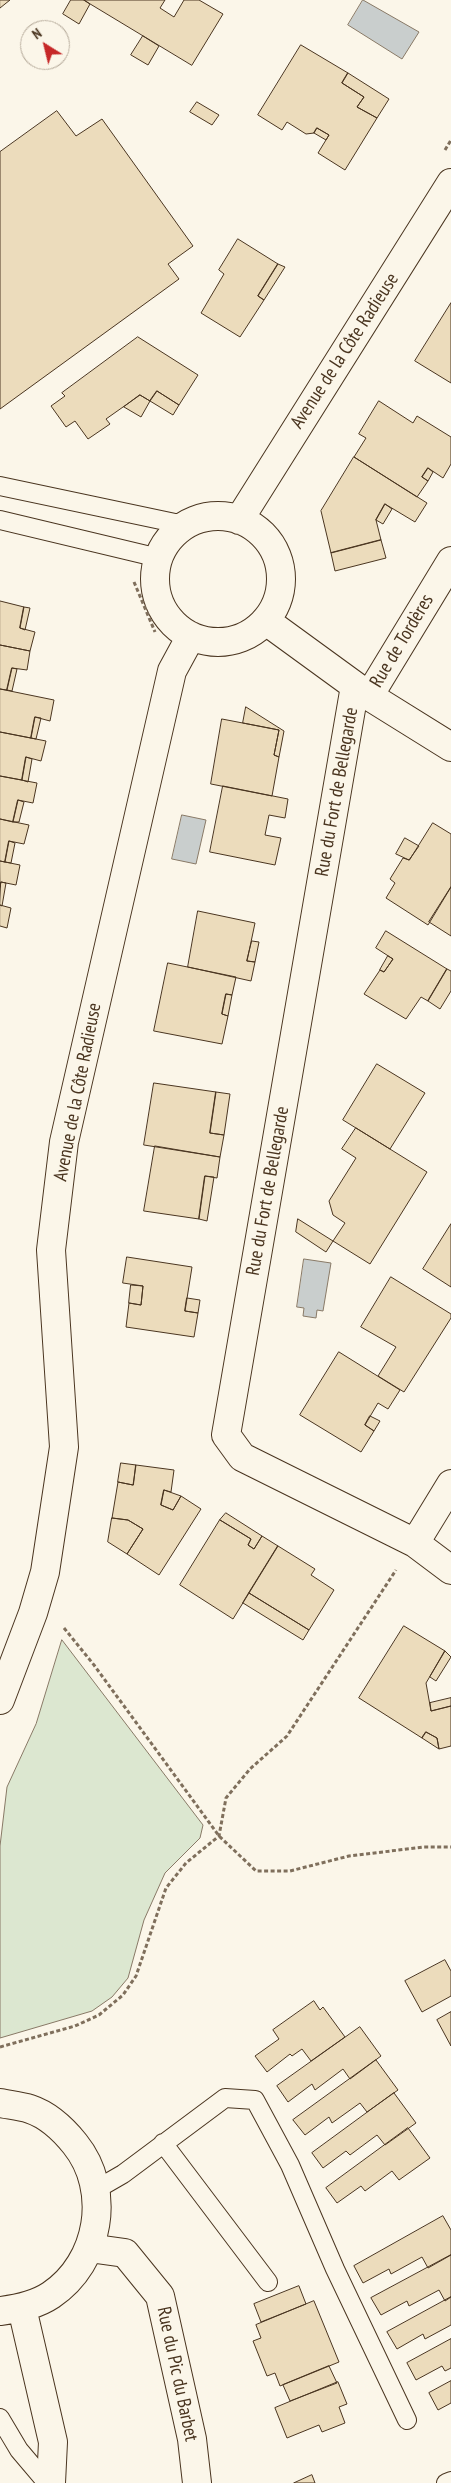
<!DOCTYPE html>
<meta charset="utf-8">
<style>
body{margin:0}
#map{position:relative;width:451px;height:2483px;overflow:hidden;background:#fbf6e9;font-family:"PT Sans Narrow",sans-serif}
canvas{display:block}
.north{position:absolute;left:20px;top:20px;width:50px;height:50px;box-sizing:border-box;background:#fbf6e9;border:1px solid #b4a999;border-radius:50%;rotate:324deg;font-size:14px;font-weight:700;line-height:20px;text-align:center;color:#4a3520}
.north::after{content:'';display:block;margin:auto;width:18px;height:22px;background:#c62828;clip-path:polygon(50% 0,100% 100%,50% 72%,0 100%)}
</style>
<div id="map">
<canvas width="451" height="2483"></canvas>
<div class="north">N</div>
</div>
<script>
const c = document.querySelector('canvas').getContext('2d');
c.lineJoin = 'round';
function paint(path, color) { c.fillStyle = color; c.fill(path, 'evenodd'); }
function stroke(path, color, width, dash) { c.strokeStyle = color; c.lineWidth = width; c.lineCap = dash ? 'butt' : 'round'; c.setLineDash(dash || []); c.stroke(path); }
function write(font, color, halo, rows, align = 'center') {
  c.font = font + ' "PT Sans Narrow",sans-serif'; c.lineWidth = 4; c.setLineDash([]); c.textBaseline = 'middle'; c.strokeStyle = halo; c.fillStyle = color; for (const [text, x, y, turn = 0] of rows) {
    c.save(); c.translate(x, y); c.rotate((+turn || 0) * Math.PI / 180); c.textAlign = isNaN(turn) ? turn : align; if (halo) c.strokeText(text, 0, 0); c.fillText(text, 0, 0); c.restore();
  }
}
const green = new Path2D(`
 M62,1640L203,1825L200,1838L165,1873L144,1920L128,1978L112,1997L92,2011L0,2038V1846L7,1787L36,1724Z`);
paint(green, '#dce7d0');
stroke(green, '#887966', 1);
const water = new Path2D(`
 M363,0L419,32L402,59L348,25Z
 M182,815L206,820L196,864L172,859Z
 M304,1259L331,1263L323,1311L317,1310L316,1318L303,1316L304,1308L297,1307Z`);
paint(water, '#c9cecd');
stroke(water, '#887966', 1);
const building = new Path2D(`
 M0,0H10L0,8Z
 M71,0H84L90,4L79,24L63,14Z
 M84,0H165L160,8L174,17L184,0H199L223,14L192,65Z
 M143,36L159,46L148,65L131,55Z
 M301,45L348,73L342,83L364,97L357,107L377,118L345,170L318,153L329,135L317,128L314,133L306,134L287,122L282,130L258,115Z
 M348,73L389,99L377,118L357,107L364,97L342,83Z
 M197,102L219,115L212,125L190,112Z
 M57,111L76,136L102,119L193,246L168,264L179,279L0,409V152Z
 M317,128L329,135L326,140L314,133Z
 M238,239L278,264L258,296L264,300L240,337L201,313L224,274L219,270Z
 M278,264L285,267L264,300L258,296Z
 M451,303V383L415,361Z
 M138,337L198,375L179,405L157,391L150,401L140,395L106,419L110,424L88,439L75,421L66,427L51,406L65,396L62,393Z
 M157,391L179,405L173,415L150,401Z
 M140,395L150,401L141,417L124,407Z
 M379,401L413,423L417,416L451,437V464L443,478L428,468L422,477L428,481L417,497L354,457L366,438L359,434Z
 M354,457L427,503L415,522L385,504L376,520L381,540L331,553L321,511Z
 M428,468L433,472L428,481L422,477Z
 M385,504L392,509L383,524L376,520Z
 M381,540L386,558L335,571L331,553Z
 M0,601L24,607L20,628L35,632L30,651L0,645Z
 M24,607L30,608L25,630L20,628Z
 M0,645L30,651L27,670L12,668L7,690L0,689Z
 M12,668L17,669L12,691L7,690Z
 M0,689L54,700L50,721L35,717L31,738L0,732Z
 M246,707L284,731L279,757L274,755L279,730L243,723Z
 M35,717L41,718L36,739L31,738Z
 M222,719L279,730L274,755L279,757L272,796L211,784Z
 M0,732L46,741L41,761L26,757L22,780L0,776Z
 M26,757L32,759L28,782L22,780Z
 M0,776L37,783L33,803L18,800L13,822L0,819Z
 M223,786L288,799L285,818L269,815L265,835L281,838L275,865L210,852Z
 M18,800L24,802L19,822H13Z
 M0,819L29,825L24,844L9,841L5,862L0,861Z
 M433,823L451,834V887L428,925L386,898L395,883L390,879L403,858L409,860Z
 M405,838L419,846L409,860L396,854Z
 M9,841L15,843L11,863L5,862Z
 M0,861L20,865L16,885L1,882L0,887Z
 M1,882L6,883L2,906L0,905Z
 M451,887V936L429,922Z
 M0,905L11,908L7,928L0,926Z
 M198,911L255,923L247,961L255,962L251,981L188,967Z
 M386,931L447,969L428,1001L421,997L406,1019L364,994L380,970L384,972L393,959L376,948Z
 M252,941L259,942L255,962L247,961Z
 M388,956L393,959L384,972L380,970Z
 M168,963L236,977L232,995L226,994L222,1014L228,1016L222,1044L154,1031Z
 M447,969L451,971V991L440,1009L428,1001Z
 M226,994L232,995L228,1016L222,1014Z
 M377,1064L425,1093L390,1149L343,1120Z
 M154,1083L216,1092L210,1133L224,1135L220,1157L144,1145Z
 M216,1092L230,1094L224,1135L210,1133Z
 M356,1128L427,1172L370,1264L333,1241L345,1223L333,1215L329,1201L356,1158L342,1149Z
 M155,1146L220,1157L217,1178L205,1176L199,1219L144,1211Z
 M205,1176L214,1177L207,1221L199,1219Z
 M298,1219L333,1241L326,1252L296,1232Z
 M451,1224V1287L423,1269Z
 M127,1257L192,1267L185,1311L198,1313L194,1337L126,1327L129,1303L141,1305L143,1286L123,1283Z
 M391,1277L451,1314V1318L404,1392L378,1376L396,1347L361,1327Z
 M131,1285L143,1286L141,1305L129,1303Z
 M187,1298L200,1300L198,1313L185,1311Z
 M339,1352L400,1390L388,1409L378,1403L365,1425L374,1431L361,1452L300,1415Z
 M370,1416L380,1421L374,1431L365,1425Z
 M121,1463L136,1465L133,1485L118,1482Z
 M136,1465L174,1470L171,1492L164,1490L161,1505L173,1510L181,1496L201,1509L159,1575L127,1554L143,1529L128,1520L112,1518L118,1482L133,1485Z
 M164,1490L181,1496L173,1510L161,1505Z
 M226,1513L262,1536L254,1549L248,1545L251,1539L220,1520Z
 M112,1518L128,1520L143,1529L127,1554L108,1542Z
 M220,1520L251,1539L248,1545L254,1549L262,1536L278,1546L233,1619L180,1585Z
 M278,1546L315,1569L311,1575L334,1590L309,1630L249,1593Z
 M249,1593L309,1630L303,1640L243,1603Z
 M404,1626L445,1651L426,1683L431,1711L451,1706V1746L439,1749L437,1738L426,1732L422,1738L359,1698Z
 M445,1651L451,1657L436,1681L430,1677Z
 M451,1698V1706L431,1711L430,1703Z
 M426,1732L437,1738L439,1749L422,1738Z
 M445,1960L451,1971V1996L422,2012L405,1981Z
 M314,2001L320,2010L323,2007L345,2037L311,2061L302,2049L292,2056L290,2054L267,2072L255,2056L279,2039L273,2030Z
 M451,2012V2046L437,2020Z
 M360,2027L381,2056L350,2079L343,2069L315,2090L312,2084L288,2102L277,2086Z
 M376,2060L398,2090L367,2112L360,2103L332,2123L329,2117L305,2135L293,2120Z
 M394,2093L416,2123L385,2145L377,2135L350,2155L346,2151L323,2168L312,2153Z
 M408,2128L430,2158L399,2180L392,2171L365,2191L361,2186L337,2203L326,2188Z
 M443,2216L451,2230V2255L428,2268L422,2257L391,2274L389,2269L363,2283L354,2266Z
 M451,2255V2297L445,2301L439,2290L409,2306L407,2301L381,2315L371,2298Z
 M299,2286L306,2304L261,2322L254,2304Z
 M451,2297V2325L425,2339L423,2334L397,2349L387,2332Z
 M314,2301L339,2362L280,2386L275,2373L267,2376L253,2341L261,2338L256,2325Z
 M451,2339V2368L445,2371L442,2366L416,2380L407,2363Z
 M329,2366L337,2383L290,2401L283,2385Z
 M451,2381V2403L438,2410L429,2393Z
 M338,2382L347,2404L339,2407L345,2423L322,2432L319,2425L287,2438L275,2408Z
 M312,2475L315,2483H294Z`);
paint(building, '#ecdcbc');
stroke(building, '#4a3520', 1);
const lane = new Path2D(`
 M0,486L175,523H190
 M0,520L159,558
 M163,2143L268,2282
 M97,2189L123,2174L225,2098L255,2100L290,2165L335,2269L407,2420
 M0,2418L19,2450L47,2483
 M446,2483L451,2481`);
const street = new Path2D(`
 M155 579a63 63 0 1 1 126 0a63 63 0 1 1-126 0Z
 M239,520L451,183
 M266,621L369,696L451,747
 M355,686L226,1435L242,1457L415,1543L451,1570
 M369,696L451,561
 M415,1543L451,1484
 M0,1700L33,1613L45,1572L64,1447L51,1250L64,1142L172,671L191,636
 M0,2103C10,2105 21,2106 30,2109C48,2115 63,2129 75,2144C112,2190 100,2262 51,2295C36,2305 17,2309 0,2311
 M89,2248L125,2253L160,2296L192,2439L197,2483
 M22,2308L53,2442L51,2483`);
stroke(lane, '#4a3520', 20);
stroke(street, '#4a3520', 30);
stroke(new Path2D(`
 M445,150L451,140
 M134,582L155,632
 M64,1628L94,1665L219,1836L256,1871H290L349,1856L424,1847H451
 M0,2047L75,2026L99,2015L123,1995L136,1976L166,1888L186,1863L219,1836L226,1798L250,1769L287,1736L396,1570`), '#7f6f5c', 3, [4, 2.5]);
stroke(lane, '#fbf6e9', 18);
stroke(street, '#fbf6e9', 28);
write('19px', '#4a3520', '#fbf6e9', [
 ["Avenue de la Côte Radieuse",345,351,-57],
 ["Rue de Tordères",402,641,-59],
 ["Rue du Fort de Bellegarde",337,792,-80],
 ["Avenue de la Côte Radieuse",78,1092,-79],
 ["Rue du Fort de Bellegarde",268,1191,-80],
 ["Rue du Pic du Barbet",177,2374,78]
]);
</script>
